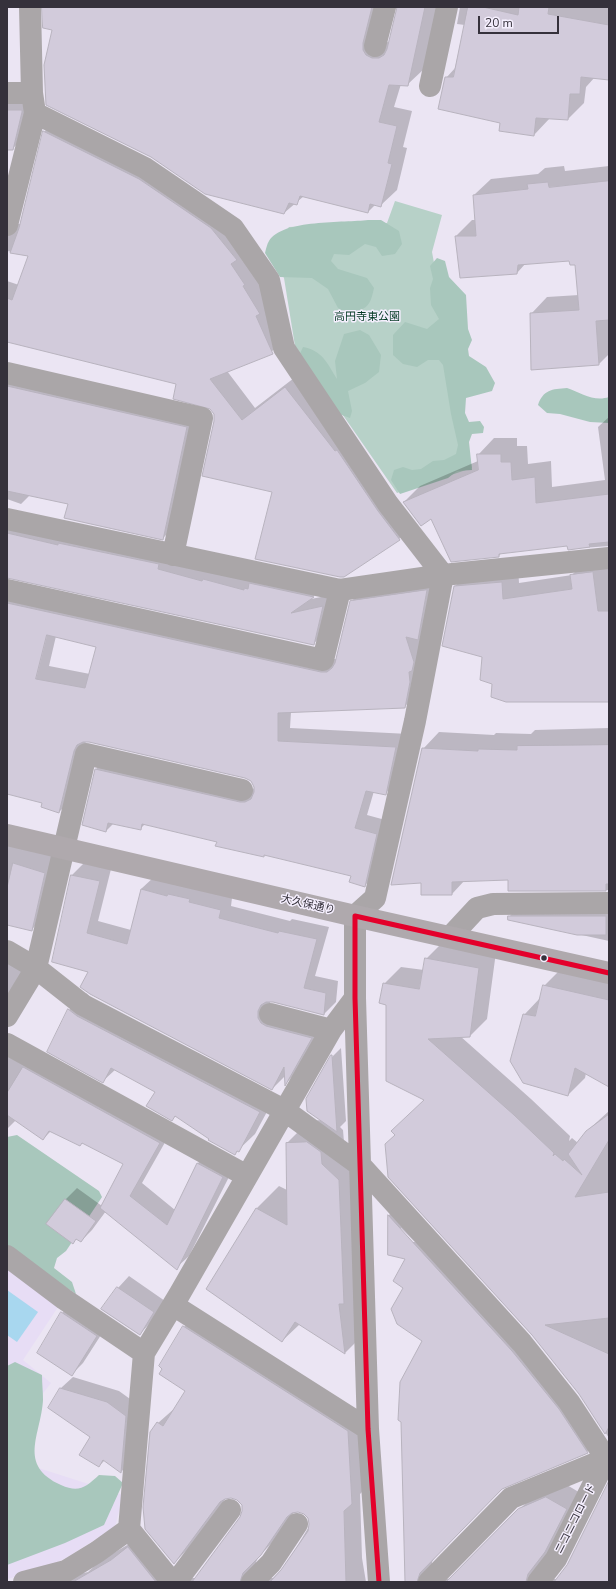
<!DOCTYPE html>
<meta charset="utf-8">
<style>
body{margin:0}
#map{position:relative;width:616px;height:1589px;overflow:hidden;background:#ebe5f3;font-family:"Nunito Sans",sans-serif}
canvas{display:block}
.frame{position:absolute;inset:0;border:8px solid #35313b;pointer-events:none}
.scale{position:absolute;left:478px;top:16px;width:81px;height:18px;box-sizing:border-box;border:2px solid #35313b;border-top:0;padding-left:5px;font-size:12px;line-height:14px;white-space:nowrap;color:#35313b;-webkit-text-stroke:3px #f5effe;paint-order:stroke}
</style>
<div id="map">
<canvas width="616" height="1589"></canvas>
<div class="frame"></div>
<div class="scale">20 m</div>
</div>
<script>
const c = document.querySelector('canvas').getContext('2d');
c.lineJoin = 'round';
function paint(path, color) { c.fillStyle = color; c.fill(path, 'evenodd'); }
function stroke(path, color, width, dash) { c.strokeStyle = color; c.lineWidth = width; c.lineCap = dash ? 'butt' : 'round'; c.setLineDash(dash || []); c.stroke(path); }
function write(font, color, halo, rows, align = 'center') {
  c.font = font + ' "Nunito Sans","Noto Sans JP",sans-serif'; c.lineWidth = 3; c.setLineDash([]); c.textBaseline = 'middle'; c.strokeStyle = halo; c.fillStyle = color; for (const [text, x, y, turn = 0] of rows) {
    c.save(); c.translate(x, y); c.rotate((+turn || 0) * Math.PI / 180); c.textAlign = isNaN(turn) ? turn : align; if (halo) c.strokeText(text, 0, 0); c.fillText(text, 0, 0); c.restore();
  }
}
paint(new Path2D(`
 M7,1266L60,1304L23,1360L51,1383L7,1440Z
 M7,1458L123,1495L115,1527L66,1558L35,1572L7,1579Z`), '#e7ddf5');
paint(new Path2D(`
 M395,201L442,215L432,252L472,468L397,493L295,346L284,278L268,252L289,227L387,223Z`), '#b7d1c8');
paint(new Path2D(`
 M368,220H381L399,231L402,244L395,254L382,256L376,247L365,244L349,255L334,254L331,261L338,269L367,278L374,288C370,307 367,309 348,314L338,308L328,289L312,278L280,277L265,253C266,249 267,244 269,241C282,219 345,223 368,220Z
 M437,258L445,261L449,277L466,295L468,329L472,340L468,349L469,356L486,367L495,383L492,391L466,398L465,413L469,422L480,421L484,427L483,433L472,434L469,442L472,470L457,471L448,478L400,494L391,480L394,470L403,467L412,470L421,469L433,461L444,460L456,454L458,445L451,414L443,365L439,360H428L417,367L403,364L393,355V335L405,322L427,329L439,319L431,305L430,288L433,279L430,266Z
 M360,330L369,335L381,355L379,372L365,383L348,391L352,411L350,418L339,414L298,358L303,347C323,351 327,363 337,379L335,361L344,334Z
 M567,388C581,393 594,402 609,397V423L590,422L560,414L547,413L538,405C543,390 552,389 567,388Z
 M17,1135L99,1191L102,1197L66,1251L57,1258L54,1268L72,1282L76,1294L7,1249V1137Z
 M15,1362L42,1375C42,1383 43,1392 43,1400C41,1435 17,1465 61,1485C79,1493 86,1487 99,1475L115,1476L123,1483L104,1525L65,1543L7,1565V1366Z`), '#a8c7bc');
paint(new Path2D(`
 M7,1290L38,1312L17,1342L7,1335Z`), '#a8d7ef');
paint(new Path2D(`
 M43,7H383L382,39L389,43L398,7H444L424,69L408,84H401L394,107L412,111L403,147L407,148L397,190L381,205L376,204L368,212L304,196L284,213L53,29Z
 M460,7H609V79L595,77L586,87L584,103L568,119L550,118L534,135L501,122L446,78L456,67L465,25L457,24Z
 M34,97L26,136L12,149H7V98Z
 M57,119L224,215L258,271L283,341L269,354L227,371L255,408L294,378L412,526L399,539L344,576L215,421V414L211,408L178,383L7,341V281L19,285L30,255L7,251V185L17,224H21L44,132Z
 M564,166L565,171L609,166V354L599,364L531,314L547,297L579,295L576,264L570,260L526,263L517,273L456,236L472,220H476L474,195L491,179L538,174L545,168Z
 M7,371L200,414L176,525L163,538L69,504L30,495L21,504L7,499Z
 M609,417V546L569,549L568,545L502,552L499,556L404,502L420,486L478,461V455L494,438H517V446H527L528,464L551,461L552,487L605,480L598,427Z
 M7,521L326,584L311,599L336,594L327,631L313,644L8,577V581L334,659H337L351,602L364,588L440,577L418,694L404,707L291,712L290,728L409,734L398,780L385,794L374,791L367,815L389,821L378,873L364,886L352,875L265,854L264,856L218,841L145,824L140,829L114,823L106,831L96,769L109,756L255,789L252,780L245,777L86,741L72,799L59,812L43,802L7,793ZM56,636L98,646L90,674L49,666Z
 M609,556V701L493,683L454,587L471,570L518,566L519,583L572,575L588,558Z
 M609,728V890H509V879L465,880L452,894L423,749L439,732L494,735L496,733L531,734L535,730Z
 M7,836L68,850L55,907L31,930L7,924Z
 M84,863L111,869L98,921L131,930L141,889L154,877L232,898L231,906L290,921L292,919L329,927L315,976L338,981L336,1002L324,1014L270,1001V1005L323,1026L297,1072L286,1083V1075L273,1088L89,971L71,876Z
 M609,899V941L509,919V917L525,900Z
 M443,942L496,952L487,1019L470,1036H460L531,1099L570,1136L569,1141L572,1138L578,1143L587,1131L609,1111V1438L580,1394L396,1135L425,1100L387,1004L384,984L401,967L424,970L426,959Z
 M7,945L23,972L7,999Z
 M561,969L609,980V1086L586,1073L585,1078L568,1095L524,1015L541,997L544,986Z
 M86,993L94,1000L276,1095L255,1134L234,1154L176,1116L172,1119L156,1092L116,1069L103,1081L69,1010Z
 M7,1042L172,1130L142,1183L175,1210L198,1163L210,1151L235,1165L189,1256L176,1268L106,1211L92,1230L81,1241L65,1200L77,1188L102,1206L125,1164L83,1143L80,1145L51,1131L43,1139L16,1120L7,1129Z
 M341,1048L346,1121L340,1127L343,1130L344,1142L361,1158L367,1331L345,1353L300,1324L282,1341L207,1289L257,1208L279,1186L287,1190V1143L309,1121L322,1120L307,1099L333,1056Z
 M404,1200L602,1437L587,1452L502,1488L435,1557L432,1562V1569L441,1579H448L453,1576L535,1494L562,1482L582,1494L552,1579H557L567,1567L609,1483V1582H407L423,1341L404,1287L407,1258L389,1254V1215ZM401,1228L415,1242H412L400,1229Z
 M129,1276L165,1301L151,1322L140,1334L103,1309L118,1288Z
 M74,1301L108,1324L83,1363L72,1374L62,1313Z
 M200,1311L364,1415L367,1487L360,1494L362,1558L366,1582H45L88,1572L100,1561L129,1544L144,1532L183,1578H196L241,1518L243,1511L242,1504L238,1499L227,1497L190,1547L174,1563L158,1423L175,1408L186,1391L184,1327ZM295,1511L305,1513L309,1518L310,1525L284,1568L273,1578H266L256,1568V1562L259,1556L277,1538Z
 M73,1377L119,1391L137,1404L132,1461L121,1472L105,1460L99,1466L91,1437L61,1388Z`), '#0003');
const building = new Path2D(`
 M42,7H372L363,43V50L366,55L372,58H379L384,55L387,49L397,7H425L408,86L389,85L379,122L397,126L388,163L392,164L381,207L370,204L368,213L300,196L297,205L289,203L284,214L205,194L151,157L46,105L44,65L52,30L43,28Z
 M468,7H483L518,15L519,7H549L548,14L609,25V80L581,77L580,94H570L568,120L536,118L534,136L499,131L500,123L438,109L445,77H453Z
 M7,110H22V112L13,150H7Z
 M43,131L139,179L211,228L237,260L231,264L245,285L243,286L260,314L256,316L273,354L210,379L242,420L285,387L335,451L337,450L378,511L400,540L344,577H340L255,559L272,492L202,476L214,421V414L210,409L173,399L176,384L7,342V298L12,300L28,256L10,253L19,228Z
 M609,181V320L596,321L599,365L531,370L530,313L579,310L575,265H570L569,261L518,265L517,274L460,278L455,236H476L473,195L528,189L527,184L548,182L549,187Z
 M7,386L187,427L163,540L64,518L68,504L7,491Z
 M477,454H501V462H511L512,480L535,477L536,503L609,494V542L589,544L590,547L568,550L567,546L499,554V557L451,562L431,519L421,526L403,502L478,470Z
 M7,533L58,545V543L159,564L158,569L202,581L203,579L244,590V588L248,589L249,583L314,597L291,613L323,606L314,645L7,578Z
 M593,572L598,611H609V702H506L491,697L492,684L480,680L482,657L442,646L454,586L502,582L503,599L572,589L570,575Z
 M427,590L418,640L406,637L414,662L412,671L409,672L410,682L405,708L278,713V741L396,747L386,795L366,791L355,828L377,834L365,887L349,882L351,876L264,855V857L215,846L217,842L163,829L142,824L141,830L108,823L106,832L82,825L95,769L240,802H245L251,799L254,792V787L251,781L245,778L89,742H83L77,745L74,751L59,813L41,807L42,803L7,794V603L321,672H327L332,668L335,663L350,601ZM47,635L96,647L85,688L36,679Z
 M609,745V884H606V891H508V880L452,882V895H421V883L391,885L422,748L478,751V749L517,750V746Z
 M13,863L45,873L32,931L7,925V888Z
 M71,875L100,881L87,933L127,944L141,889L167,896L168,894L190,899L189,902L221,910L219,918L278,933L279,931L317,939L304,988L326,993L324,1015L273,1002H266L261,1005L258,1011V1018L261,1023L266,1026L312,1038L285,1086L284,1067L272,1090L90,994L80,987L88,972L52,962Z
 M508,916H606V935H577L508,920Z
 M425,958L479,968L470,1037L428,1039L514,1115L554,1153L553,1156L555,1154L563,1161L564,1159L582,1175L568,1154L586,1131L609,1114V1140L575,1197L609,1192V1318L545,1325L609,1354V1427L605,1434L579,1394L532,1335L388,1177L385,1144L395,1135L391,1131L424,1100L386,1081V1005L379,1003L383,983L419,989Z
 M543,985L609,1000V1087L575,1068L568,1096L523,1083L510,1061L523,1014L535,1016Z
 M68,1009L77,1016L260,1112L239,1152L237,1151L235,1155L208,1140L209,1139L175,1116L172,1121L146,1106L155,1092L111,1068L103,1083L47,1052Z
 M331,1055H332L337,1132L307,1111L306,1099Z
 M23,1067L160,1143L130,1196L167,1225L197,1163L223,1177L177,1270L100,1208L123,1164L82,1143L80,1146L49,1131L43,1140L7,1115V1093Z
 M307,1142L321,1152L322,1164L339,1180L344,1304H339L345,1354L295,1322L282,1342L206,1289L256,1208L287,1225L286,1143Z
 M65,1199L96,1221L81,1242L76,1239L73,1244L46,1224Z
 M388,1215L512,1351L559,1409L588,1453L502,1489L420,1573L417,1582H405L401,1422L398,1420L400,1382L422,1341L397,1324L391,1309L403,1288L393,1281L405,1259L388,1255Z
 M117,1287L154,1312L140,1335L101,1309Z
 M61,1312L97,1336L72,1376L37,1353Z
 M183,1326L348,1431L352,1504L344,1511L346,1582H270L281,1570L308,1531L309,1524L308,1518L304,1514L298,1512L292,1513L287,1517L261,1555L243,1573L240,1582H192L240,1517L242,1511V1505L237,1500L231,1498L225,1499L220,1502L174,1564L145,1529L143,1507L150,1432L157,1422L163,1426L185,1391L159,1374L162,1369L159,1366Z
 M60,1388L107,1402L126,1416L121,1473L103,1460L99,1467L79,1455L90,1437L48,1408Z
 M609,1481V1582H554L567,1565Z
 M546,1497L567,1509L545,1552L528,1574L526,1582H446L518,1509Z
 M128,1547L156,1582H73L111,1560Z`);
paint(building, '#d2cbdb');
stroke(building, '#b8b3be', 1);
stroke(new Path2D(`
 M375,46L385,7
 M430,86L447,7
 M7,93H32
 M35,113L145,168L233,228L269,280L284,348L388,504L443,575L415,721L375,898L355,916V998L368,1429L379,1582
 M7,225L35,113L32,93L30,7
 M7,373L202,418L173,555
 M7,519L340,590L443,575L609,558
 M7,590L323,660L340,590
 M451,936L477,908L493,904L609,903
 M7,951L36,968L83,1005L284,1110L361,1166L522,1343L569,1402L609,1463
 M270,1014L331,1030
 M7,1016L36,968L86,754L242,790
 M7,1044L247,1176
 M7,1256L64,1299L144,1353
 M173,1305L368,1429
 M24,1582L66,1571L97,1552L129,1529
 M172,1582L129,1529L144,1353L179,1295L331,1030L355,998
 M176,1582L230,1510
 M252,1582L271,1563L297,1524
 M429,1582L511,1498L606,1459
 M538,1582L556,1559L609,1453`), '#aaa6a8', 22);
stroke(new Path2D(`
 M7,835L355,916L609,973`), '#afa9ad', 22);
stroke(new Path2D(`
 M379,1582L368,1429L355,998V916L609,973`), '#e4002b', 5);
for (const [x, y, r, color] of [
 [544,958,3.5,"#35313b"]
]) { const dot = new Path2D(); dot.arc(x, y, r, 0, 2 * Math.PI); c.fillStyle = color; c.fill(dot); stroke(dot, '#f5effe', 1.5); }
write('11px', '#033923', '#f5effe', [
 ["高円寺東公園",367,317]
]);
write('11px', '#35313b', '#f5effe', [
 ["大久保通り",308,905,13],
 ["ニコニコロード",576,1519,-63]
]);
</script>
